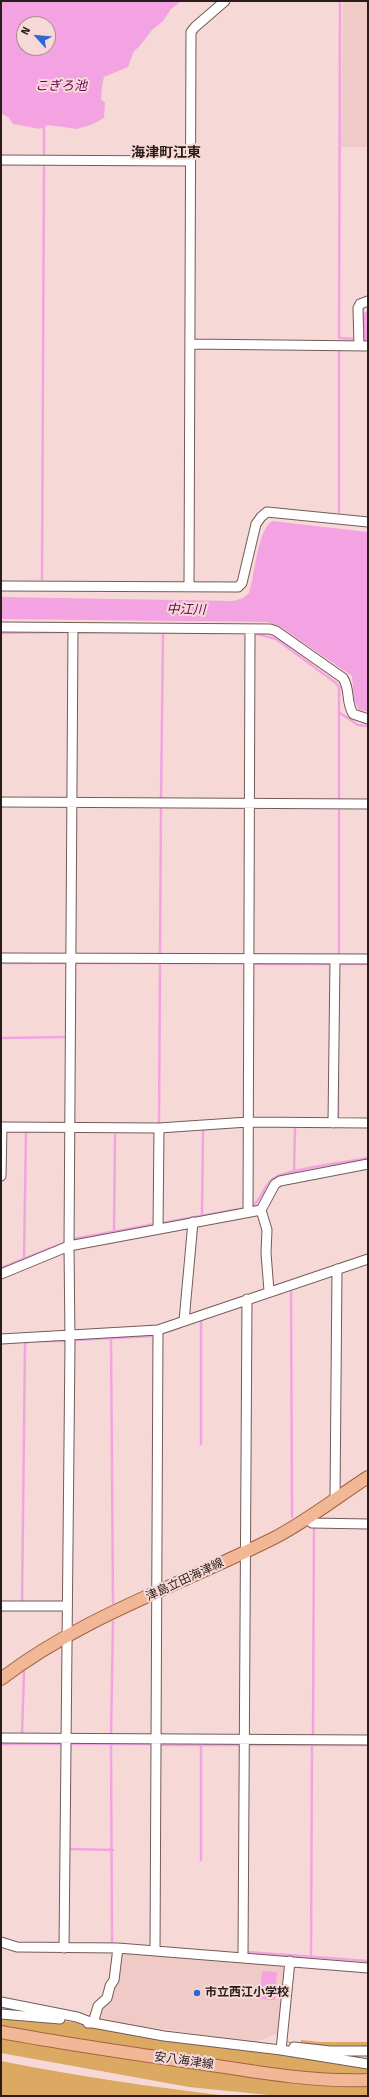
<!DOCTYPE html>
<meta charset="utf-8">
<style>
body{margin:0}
#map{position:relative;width:369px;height:2097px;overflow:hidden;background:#f6d9d6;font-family:"Fira Sans",sans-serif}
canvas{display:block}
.frame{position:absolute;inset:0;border:2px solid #281d1c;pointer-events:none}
.north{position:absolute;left:16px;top:16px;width:40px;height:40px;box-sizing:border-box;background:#f6d9d6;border:1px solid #a48e8c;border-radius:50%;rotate:297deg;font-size:11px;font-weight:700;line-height:16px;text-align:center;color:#281d1c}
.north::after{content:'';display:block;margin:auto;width:14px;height:18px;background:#2c67d4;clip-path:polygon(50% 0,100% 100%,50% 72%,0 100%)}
</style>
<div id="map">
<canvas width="369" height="2097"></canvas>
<div class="frame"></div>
<div class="north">N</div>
</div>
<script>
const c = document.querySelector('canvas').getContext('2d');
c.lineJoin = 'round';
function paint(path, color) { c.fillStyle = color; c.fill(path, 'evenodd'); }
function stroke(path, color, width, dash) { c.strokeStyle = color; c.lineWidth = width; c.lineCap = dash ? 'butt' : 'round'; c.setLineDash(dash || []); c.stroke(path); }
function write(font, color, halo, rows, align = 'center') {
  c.font = font + ' "Fira Sans","Noto Sans JP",sans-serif'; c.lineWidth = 4; c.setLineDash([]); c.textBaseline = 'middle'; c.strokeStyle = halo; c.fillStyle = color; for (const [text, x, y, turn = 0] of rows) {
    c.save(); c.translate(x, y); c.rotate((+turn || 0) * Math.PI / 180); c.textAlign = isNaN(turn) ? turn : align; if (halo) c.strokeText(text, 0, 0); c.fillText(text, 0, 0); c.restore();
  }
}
paint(new Path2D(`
 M343,1H368V147H341Z
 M123,1952L282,1965L285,1972L281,2021L278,2035H272L257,2042L96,2020L101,2007L115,1986L120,1954Z`), '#efcac7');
paint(new Path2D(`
 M1,2016L73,2022L162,2038L368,2066V2075H336L197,2060L1,2026Z
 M1,2037C122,2060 245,2080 368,2085V2096H278L189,2087L1,2053Z
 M301,2040L320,2042H368V2049H331L290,2044L286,2041L301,2043Z
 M1,2061C76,2076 152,2087 228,2096H1Z`), '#dca962');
paint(new Path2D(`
 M1,1H181L171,9L163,21L152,30L139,47L134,51L128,67L104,77L102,86L101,99L105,103L104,118L93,124L77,129L48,125L40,129L13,124L9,118L1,113ZM24,24H48V48H24Z
 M368,311V342L363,341V313Z
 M272,521L368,532V712L359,710L354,700L352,676L279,626L268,622L1,619V597L233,601L243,598L249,593C255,575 257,531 272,521Z
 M262,1971L277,1972L275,2000L260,1999Z`), '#f4a3e2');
stroke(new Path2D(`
 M340,1L339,338L357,339
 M44,127V157
 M339,348V512
 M42,579L44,163
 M81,632L212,633
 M1,633L69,632
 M254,633L276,639L336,683L339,687V800
 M340,713L358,725L368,726
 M161,800L163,633
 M160,956L161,805
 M339,956V807
 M1,963H66
 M74,963H246
 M252,964H333
 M338,964H368
 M1,1038L67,1037
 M338,1117V1073
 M159,1122L160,963
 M294,1172L295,1127
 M252,1206C263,1199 263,1185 274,1178C288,1169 348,1162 368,1158
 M202,1216L203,1131
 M162,1223L245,1208
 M114,1232L115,1135
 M73,1239L155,1224
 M24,1259L26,1134
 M1,1268L66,1242
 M291,1289L292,1517
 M201,1320V1444
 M163,1333L179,1328
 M111,1339L113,1603
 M75,1340L154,1336
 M39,1341H67
 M22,1603L25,1344L28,1342
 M22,1735L24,1672
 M111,1735L113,1622
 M313,1736L314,1527
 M1,1744H63
 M69,1744H153
 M111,1744L112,1944
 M159,1745H242
 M201,1745V1860
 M249,1745H368
 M68,1849L113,1850
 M248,1952L368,1961
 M311,1958L312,1743`), '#f4a3e2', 2.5);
const minor = new Path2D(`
 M1,160L190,161
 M190,344L368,346
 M359,346L358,308L360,304L368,301
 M1,586L238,587L242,583L256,524L261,517L267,512L368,522
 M189,586L191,32L195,27L225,1
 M1,627L270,629L276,631L343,678C351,691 345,699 353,714L368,719
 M1,802L368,804
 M1,958L368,959
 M333,1123L335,959
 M1,1127L159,1128L248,1122L368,1123
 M1,1176L2,1127
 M261,1210L267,1230L266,1253L269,1291
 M248,1212L250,629
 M158,1229L159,1128
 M1,1274L69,1246L261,1210L275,1184L280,1181L368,1164
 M184,1321L193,1222
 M1,1339L158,1330L368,1259
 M335,1499L337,1269
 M307,1518L312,1523L368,1524
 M1,1606H67
 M1,1738L368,1740
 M1,1942L17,1947L118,1948L368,1968
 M64,1948L70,1342L69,1246L73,628
 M155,1951L158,1330
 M243,1956L247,1299
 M1,2002L77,2017L93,2023L164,2036L281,2050L368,2064
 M1,2014L60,2019
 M88,2023H93L98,2006L107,1998L110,1986L114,1980L118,1948
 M294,2047L330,2051H368
 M281,2050L290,1961`);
const major = new Path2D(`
 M1,1679C83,1616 183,1584 274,1538C307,1521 337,1497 368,1477
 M1,2032C71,2045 141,2055 211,2065C262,2073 316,2082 368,2080`);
stroke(minor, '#735b58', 11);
stroke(major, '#a4623e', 14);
stroke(minor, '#fff', 9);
stroke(major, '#f1b796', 12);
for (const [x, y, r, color] of [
 [197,1993,4,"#2c67d4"]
]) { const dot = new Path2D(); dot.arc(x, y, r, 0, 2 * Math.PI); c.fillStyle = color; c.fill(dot); stroke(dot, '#f6d9d6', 1.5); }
write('12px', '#281d1c', '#f6d9d6', [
 ["津島立田海津線",185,1580,-25],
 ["安八海津線",184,2061,8]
]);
write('bold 12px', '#281d1c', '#f6d9d6', [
 ["市立西江小学校",205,1993]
], 'left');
write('italic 13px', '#69065c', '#f6d9d6', [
 ["こぎろ池",61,86],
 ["中江川",186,610,1]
]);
write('bold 14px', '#281d1c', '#f6d9d6', [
 ["海津町江東",166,153]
]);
</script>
